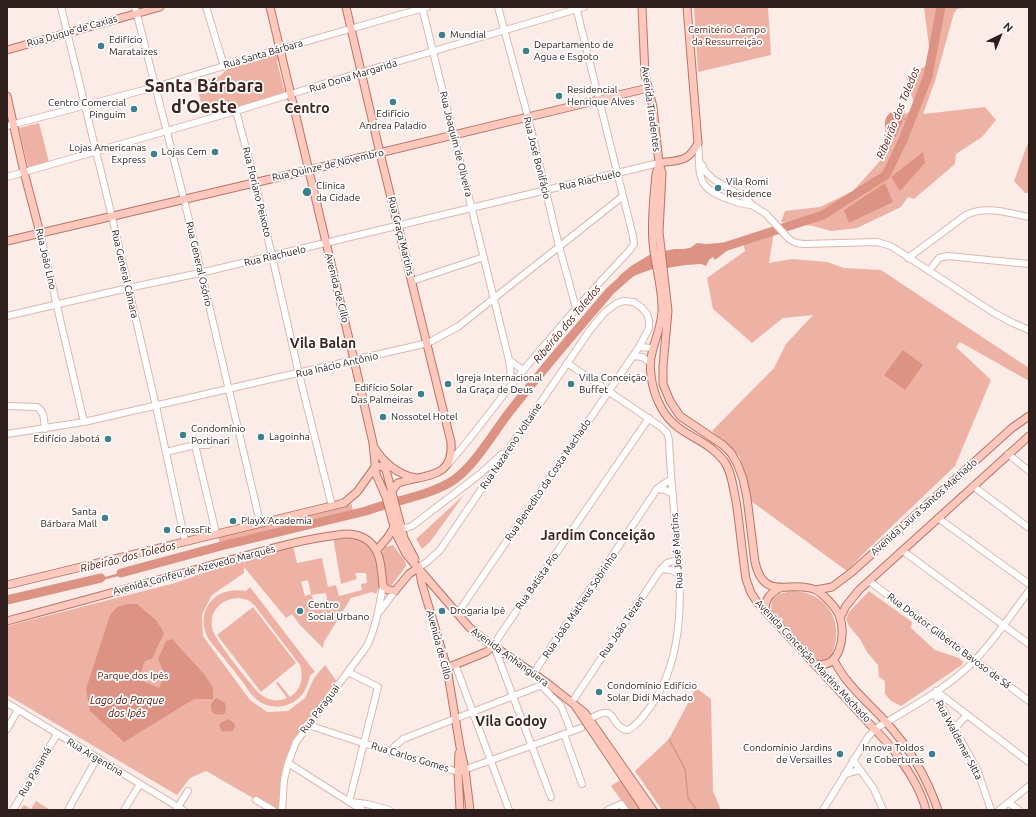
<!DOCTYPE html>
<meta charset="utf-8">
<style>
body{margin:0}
#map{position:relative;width:1036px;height:817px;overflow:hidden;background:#fcece8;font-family:Ubuntu,sans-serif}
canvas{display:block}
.frame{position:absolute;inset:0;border:8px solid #2f201d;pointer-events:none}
.north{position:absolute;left:980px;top:16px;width:40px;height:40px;-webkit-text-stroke:3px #fff;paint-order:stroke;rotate:43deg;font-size:11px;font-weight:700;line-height:16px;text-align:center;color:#2f201d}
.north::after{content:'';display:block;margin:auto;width:14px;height:18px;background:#2f201d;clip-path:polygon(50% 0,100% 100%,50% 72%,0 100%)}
</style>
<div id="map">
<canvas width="1036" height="817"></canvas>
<div class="frame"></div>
<div class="north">N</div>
</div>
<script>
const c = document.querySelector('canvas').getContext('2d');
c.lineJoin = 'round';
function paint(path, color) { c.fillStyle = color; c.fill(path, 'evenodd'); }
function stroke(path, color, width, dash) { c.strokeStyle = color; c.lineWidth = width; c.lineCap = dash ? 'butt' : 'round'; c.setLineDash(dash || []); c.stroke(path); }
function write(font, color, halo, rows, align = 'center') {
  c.font = font + ' Ubuntu,sans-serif'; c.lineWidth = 3.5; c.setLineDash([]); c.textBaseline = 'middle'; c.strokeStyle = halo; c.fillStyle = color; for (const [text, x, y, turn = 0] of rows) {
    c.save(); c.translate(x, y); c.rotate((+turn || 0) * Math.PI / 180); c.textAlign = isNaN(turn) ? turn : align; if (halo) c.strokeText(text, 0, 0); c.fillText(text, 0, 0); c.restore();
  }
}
paint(new Path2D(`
 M694,7H768L771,55L698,72Z
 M924,7H970L957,9L954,13L935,81L923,114L985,107L996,120L982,137L956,154L955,164L914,199L908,197L901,207L857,228L831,231L813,226L781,222L785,211L820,207L853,191L889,151L887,120L916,110L906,77L931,63Z
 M276,54L278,57L277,62L284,89L287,92L239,108C228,103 215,110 204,113L195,81L199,80L201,81L220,76L229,67Z
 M39,123L49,162L28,167L19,128Z
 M1029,140V193H1025L1014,181Z
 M774,231L769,263L792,259L827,262L844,268L881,270L1029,368V381L960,342L956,347L991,380L955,466L866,551L847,571L751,501L740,457L712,431L774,368L786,344L813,315L783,318L752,343L713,309L707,278L745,251L743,241Z
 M464,495L430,542L422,549L416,539Z
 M352,504L353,514L221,546L218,537Z
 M340,536L363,539L375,550L380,585L376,594L372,592L351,598L324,642L323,648L299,624L292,614L286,618L244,567V573L212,595L202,614L203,636L250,700L267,712L288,711L305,698L314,678L325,665L338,683C315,711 285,741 281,779C280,789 280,800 280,810H274L206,771L190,778L177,795L7,695V626L175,583L243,559L244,564L246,556L293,546L297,563L322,558L328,587L336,585L339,596L362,590L361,584L367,583L366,573H355L357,579L341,584L333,537ZM308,580L311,594L305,596L301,582ZM326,593L327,601L316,603L311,595Z
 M393,545L406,563V566L391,586L387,584L382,553L385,547Z
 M250,587L315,672L310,675C308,687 303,697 292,703C282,708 270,708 260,702C252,697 247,688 242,681C231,667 220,653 209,640C193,611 215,585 246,591ZM239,598L248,600L255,606L300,665C304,677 301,690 290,697L278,682L276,683L287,698C278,702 270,701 261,695C253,688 216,641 213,631C207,613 221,598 239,598Z
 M794,591C799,592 805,592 809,594C832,602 841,626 834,648C833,653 831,659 826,661C822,663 818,661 815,659L772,613C769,594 778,594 794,591Z
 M869,591L912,622L911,628L935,650L959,658L963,662L962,665L901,706L891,701L885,694V681L879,677L878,665L867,652L860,639L849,626L846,619L849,612Z
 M253,607L296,663L261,692L217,635Z
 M696,688L711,699L713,791L721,810H662L635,771L669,739Z
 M623,778L645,810H628L611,786Z
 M36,801L50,810H20L24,805L31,809Z`), '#eeb2a4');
paint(new Path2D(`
 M905,108C904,120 898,136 889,144C886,138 886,134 885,128C884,113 892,111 905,108Z
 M923,152L925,163L900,191L891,177Z
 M885,183L893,202L849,223L844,210Z
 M731,242L732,247L715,260L713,257L709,260L706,266L701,264L686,265L667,268L661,266L636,275L623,283H618L619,276L631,266L651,254L674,249H683L690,248L697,243L706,244Z
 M903,350L923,365L905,390L884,375Z
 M212,548L213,549L167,564L7,604V600L90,581Z
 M128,604H137L156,620L164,633L152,659L145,661L138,679L159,688C165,677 164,671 158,659L166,641L172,639L205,675L213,688V699H194L124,742L90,711L86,689L110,615L117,607Z
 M216,698L225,703L226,709L225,713L223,715L214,714L211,710V704Z
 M228,719L234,723L235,727L233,731H227L222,732L219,724Z`), '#dd9383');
stroke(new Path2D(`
 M904,119L911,120
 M669,739L685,769L688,798L697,810`), '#dd9383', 1.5);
stroke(new Path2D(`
 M721,248L823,215L886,175L903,140L928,76L941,7
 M121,573L221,546L366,511C392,501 424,497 449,483C473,470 494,431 511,410C543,369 577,330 610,291L628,275
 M7,600L101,578`), '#dd9383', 9);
const minor = new Path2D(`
 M61,7L112,217L156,406L185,541
 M135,7L184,199L260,522
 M206,7L224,66
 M422,7L509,360L512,385
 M498,7L528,117L559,246L576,308
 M236,111L255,182L299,374L332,506
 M7,126L155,87L280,49L427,7
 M698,143C701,173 693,187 728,199C736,202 743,205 752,205
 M700,163L703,166L704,170L713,179L748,200L752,205L766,214L789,239L796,243L804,244L877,242L891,246L994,313L1013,323L1029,330
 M7,177L236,111L362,72L584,7
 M40,233L84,422
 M908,258L966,215C986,205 1008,213 1029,217
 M929,271L939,258L948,256L1029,264
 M412,281L484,257
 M7,316L128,288L200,273L659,163
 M639,347L653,348
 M633,356L642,357L651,363
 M509,360L523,370
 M567,363L661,427L667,433L669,440C670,464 672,487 674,510C680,574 690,650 651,706C645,714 638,725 628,730C608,727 619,701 590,719
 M7,406L37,407C45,412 44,421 45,429
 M7,434L84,422L428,343L459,326L623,196
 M195,445H208
 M166,452L195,445L216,533
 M1008,454L1029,471
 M448,464C476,433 499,399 526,367C559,327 593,289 629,251L634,244L633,236L576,7
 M973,486L1029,528
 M657,489L665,490L673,494
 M938,518L1029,584
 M400,526L406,528L412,526L480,474L502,454
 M903,551L1029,644
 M419,567L427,562L440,550L590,330L605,312L617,303L624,301L634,302L642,308L647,314L649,320V328L639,347L457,614
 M661,569L671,570L679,574
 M869,581L1029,701
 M380,611L395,591
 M455,664L509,810
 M348,672L378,687L349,802
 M533,674L657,489L665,483L671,480
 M542,686L561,706L571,731
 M936,691L1029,762
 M934,693L977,769L991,810
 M572,702L661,569L667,563L679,559
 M7,703L183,810
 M308,725L363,743L458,772L581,728
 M955,728L967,715
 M7,729L18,710
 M564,734L582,784
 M391,752L395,746L403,739L547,683
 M853,760L874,789L883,810
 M288,763L362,810
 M844,775L852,772L860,770
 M551,797L494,646L498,638L649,418
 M256,800L273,810
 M351,802L367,804L389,810
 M1009,803L1019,810
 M13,810L57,734
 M68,810L97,758
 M124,810L140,784
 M176,810L188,791
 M282,810L284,780L288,763L296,742L367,646C376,627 379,607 383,586
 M608,810L621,804L625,810
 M823,810L868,737L875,729C909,708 946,690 974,661C995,640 1011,614 1029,591
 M999,810L1029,786`);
const major = new Path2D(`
 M270,7L354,360L373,443L376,474L386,497L396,534L406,554L469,627L481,637L547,683L585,713L653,810
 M346,7L380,153L451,442C454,480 424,474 398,483L391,492
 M642,7L645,75L653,107L659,163L662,173L659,232L668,311L663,366V384L670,401L680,416L723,445L731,453L737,463L743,479L747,498L755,562C764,603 791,579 816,590C821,593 825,597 828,600C833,605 838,611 840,618C846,635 840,670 816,664
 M7,50L160,7
 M7,96L24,172L40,233
 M659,163C678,160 688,163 698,143L687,7
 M659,164L656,174C654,196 651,220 653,243C655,266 663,289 662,312C661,327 655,339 652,353C648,367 652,388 658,401C673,437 703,434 724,461C732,472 733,488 736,501C740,527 742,553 746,579L751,593L757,602L892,748C906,767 920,787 926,810
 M7,241L309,170L648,88
 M374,447C383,462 398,475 416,478
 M375,467L382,466L386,470L404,538L415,559
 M377,550L388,537L394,527
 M419,568L422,584L447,668L460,747L465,769L470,810
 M7,585L344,503L357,492L375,467
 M816,590L832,587L852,572L1012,428L1029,416
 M765,611C765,599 770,593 780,588
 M840,618L846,606L859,590L1029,436
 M7,621C74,603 141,585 208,566C251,555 294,540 338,535C346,533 357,534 364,538C382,548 381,568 383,586L388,590L395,591L409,574L419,567
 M834,660C845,684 868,702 885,721C908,746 927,778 938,810
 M447,668L486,652L494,646
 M576,707L645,810
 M459,753L458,772L460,810`);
stroke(minor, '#deb7ae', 8);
stroke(major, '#b67567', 9);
stroke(minor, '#fff', 6);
stroke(major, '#ffc8bc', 7);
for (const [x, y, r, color] of [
 [442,35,4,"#3c808e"],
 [101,46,4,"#3c808e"],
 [526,51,4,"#3c808e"],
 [559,96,4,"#3c808e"],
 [393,102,4,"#3c808e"],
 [134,109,4,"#3c808e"],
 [215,152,4,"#3c808e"],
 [154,154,4,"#3c808e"],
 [718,188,4,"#3c808e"],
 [307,192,5,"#3c808e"],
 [448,384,4,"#3c808e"],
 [571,384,4,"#3c808e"],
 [421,394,4,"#3c808e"],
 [383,417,4,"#3c808e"],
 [183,435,4,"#3c808e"],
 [261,437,4,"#3c808e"],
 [108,439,4,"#3c808e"],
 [105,518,4,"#3c808e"],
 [233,521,4,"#3c808e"],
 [167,530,4,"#3c808e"],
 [300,611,4,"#3c808e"],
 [442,611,4,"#3c808e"],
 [599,692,4,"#3c808e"],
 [840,754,4,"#3c808e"],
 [932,754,4,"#3c808e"]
]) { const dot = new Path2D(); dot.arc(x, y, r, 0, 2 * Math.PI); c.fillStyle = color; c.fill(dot); stroke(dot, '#fff', 1.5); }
write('10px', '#551407', '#fff', [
 ["Cemitério Campo",727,30],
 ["da Ressurreição",727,42],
 ["Parque dos Ipês",133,676]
]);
write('10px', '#2f201d', '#fff', [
 ["Rua Duque de Caxias",72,31,-16],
 ["Rua Santa Bárbara",263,54,-16],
 ["Rua Dona Margarida",353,76,-17],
 ["Avenida Tiradentes",651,109,82],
 ["Rua Joaquim de Oliveira",456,144,76],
 ["Rua José Bonifácio",537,158,76],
 ["Rua Quinze de Novembro",328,165,-13],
 ["Rua Riachuelo",590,180,-13],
 ["Rua Floriano Peixoto",257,192,76],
 ["Rua Graça Martins",401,236,76],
 ["Rua Riachuelo",275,256,-13],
 ["Rua João Lino",46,259,77],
 ["Rua General Osório",199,264,77],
 ["Rua General Câmara",125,274,77],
 ["Avenida de Cillo",337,288,76],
 ["Rua Inácio Antônio",337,365,-13],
 ["Rua Nazareno Voltaine",511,446,-56],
 ["Rua Benedito da Costa Machado",548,480,-56],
 ["Avenida Laura Santos Machado",924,507,-42],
 ["Rua José Martins",677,551,-94],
 ["Avenida Corifeu de Azevedo Marquês",194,570,-15],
 ["Rua Batista Pio",537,581,-55],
 ["Rua João Matheus Sobrinho",580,605,-56],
 ["Rua João Teizen",622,627,-56],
 ["Rua Doutor Gilberto Bavoso de Sá",949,641,37],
 ["Avenida de Cillo",439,645,75],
 ["Avenida Anhangüera",510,657,36],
 ["Avenida Conceição Martins Machado",813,661,47],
 ["Rua Paraguai",320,709,-53],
 ["Rua Waldemar Sitta",959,740,62],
 ["Rua Argentina",95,757,31],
 ["Rua Carlos Gomes",410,757,17],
 ["Rua Panamá",35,772,-60]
]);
write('10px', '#2f201d', '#fff', [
 ["Mundial",450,35],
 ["Edifício",109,40],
 ["Marataizes",109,52],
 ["Departamento de",534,45],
 ["Agua e Esgoto",534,57],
 ["Residencial",567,90],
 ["Henrique Alves",567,102],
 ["Centro Comercial",126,103,"right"],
 ["Pinguim",126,115,"right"],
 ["Edifício",393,114,"center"],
 ["Andrea Paladio",393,126,"center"],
 ["Lojas Americanas",146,148,"right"],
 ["Express",146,160,"right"],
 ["Lojas Cem",207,152,"right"],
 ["Vila Romi",726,182],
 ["Residence",726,194],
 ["Clinica",316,186],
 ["da Cidade",316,198],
 ["Igreja Internacional",456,378],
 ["da Graça de Deus",456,390],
 ["Villa Conceição",579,378],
 ["Buffet",579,390],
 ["Edifício Solar",413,388,"right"],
 ["Das Palmeiras",413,400,"right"],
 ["Nossotel Hotel",391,417],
 ["Condomínio",191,429],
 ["Portinari",191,441],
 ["Lagoinha",269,437],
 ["Edifício Jabotá",100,439,"right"],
 ["Santa",97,512,"right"],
 ["Bárbara Mall",97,524,"right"],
 ["PlayX Academia",241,521],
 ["CrossFit",175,530],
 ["Centro",308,605],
 ["Social Urbano",308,617],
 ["Drogaria Ipê",450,611],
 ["Condomínio Edifício",607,686],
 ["Solar Didi Machado",607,698],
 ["Condomínio Jardins",832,748,"right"],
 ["de Versailles",832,760,"right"],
 ["Innova Toldos",924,748,"right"],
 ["e Coberturas",924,760,"right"]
], 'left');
write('italic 11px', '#541206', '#fff', [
 ["Ribeirão dos Toledos",898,113,-68],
 ["Ribeirão dos Toledos",567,324,-50],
 ["Ribeirão dos Toledos",128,557,-14],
 ["Lago do Parque",127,700],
 ["dos Ipês",127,713]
]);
write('bold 14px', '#42241e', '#fff', [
 ["Centro",307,108],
 ["Vila Balan",323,343],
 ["Jardim Conceição",598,535],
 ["Vila Godoy",511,721]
]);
write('bold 18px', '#42241e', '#fff', [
 ["Santa Bárbara",204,86],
 ["d'Oeste",204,107]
]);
</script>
